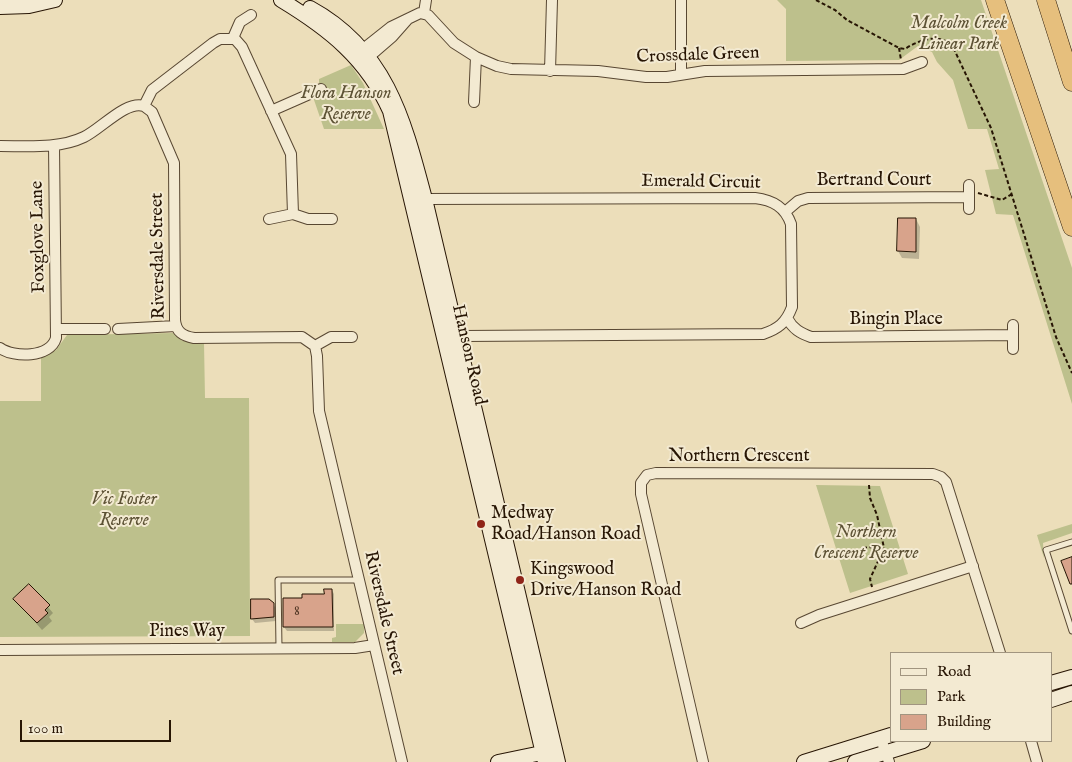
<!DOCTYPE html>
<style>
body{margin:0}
#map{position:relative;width:1072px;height:762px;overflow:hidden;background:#ecdeba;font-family:"IM FELL English",serif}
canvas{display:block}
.legend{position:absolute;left:890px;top:652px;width:162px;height:90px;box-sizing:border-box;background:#f3ead2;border:1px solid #a19580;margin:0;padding:6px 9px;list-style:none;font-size:15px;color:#271504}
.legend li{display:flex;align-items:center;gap:10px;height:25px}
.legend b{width:25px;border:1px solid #a19580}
.scale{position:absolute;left:20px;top:720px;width:151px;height:22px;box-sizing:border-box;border:2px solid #271504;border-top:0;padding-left:6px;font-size:15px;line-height:18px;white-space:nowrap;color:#271504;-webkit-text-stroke:4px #f3ead2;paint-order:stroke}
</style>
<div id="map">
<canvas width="1072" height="762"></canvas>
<ul class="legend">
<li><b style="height:6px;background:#f3ead2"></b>Road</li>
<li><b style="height:14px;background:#bdc08c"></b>Park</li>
<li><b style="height:14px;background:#d8a38b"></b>Building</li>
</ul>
<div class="scale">100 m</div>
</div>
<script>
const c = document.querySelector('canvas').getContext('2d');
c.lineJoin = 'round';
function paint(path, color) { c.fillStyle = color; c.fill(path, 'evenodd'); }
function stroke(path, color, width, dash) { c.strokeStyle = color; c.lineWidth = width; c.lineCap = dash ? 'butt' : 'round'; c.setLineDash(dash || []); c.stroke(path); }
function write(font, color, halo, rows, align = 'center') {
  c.font = font + ' "IM FELL English",serif'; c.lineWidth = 4; c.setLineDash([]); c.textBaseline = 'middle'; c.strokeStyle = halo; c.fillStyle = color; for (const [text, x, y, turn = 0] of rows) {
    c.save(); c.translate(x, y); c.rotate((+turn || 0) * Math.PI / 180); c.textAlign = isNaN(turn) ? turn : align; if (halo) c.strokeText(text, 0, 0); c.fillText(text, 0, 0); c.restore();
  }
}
paint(new Path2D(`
 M777,0H981L1072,268V404L1013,215L996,214L985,170L999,169L987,129H968L953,80L937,62L932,52L918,46L899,60L786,61V9Z
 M351,65L363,83L384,129H324L313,97L319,85V79Z
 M173,333L183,341L204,343L205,398H249L250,636L0,637V401H41V357L56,350L67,335Z
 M816,485L880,486L908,574L850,593Z
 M1072,524V533L1043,543L1044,558L1037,535Z
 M336,624H364V633L355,642H332V638L336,637Z`), '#bdc08c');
paint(new Path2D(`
 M916,219L920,227L919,259L902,258L898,251Z
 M29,585L53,613L49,617L52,621L42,630L15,599Z
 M332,590L334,594V631H287L284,627L304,599L325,595Z
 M273,604L276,609V621L255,623L252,619Z`), '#0003');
const building = new Path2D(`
 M898,218H916V252L897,251Z
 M1072,557V584H1070L1061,561Z
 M29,584L50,605L45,610L48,613L37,623L13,599Z
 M324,589H332L333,627H283V598H302V594H324Z
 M251,599H269L274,603V617L251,619Z`);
paint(building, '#d8a38b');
stroke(building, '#271504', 1);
const lane = new Path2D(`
 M1072,542L1046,550L1072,631
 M279,648L278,580H359`);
const street = new Path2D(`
 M681,0V73
 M424,13L426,0
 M233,38L240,22L251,15
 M357,54L391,27L420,13L428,15L454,43L476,57L497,66L511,69L598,71L646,77H667L705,71L903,69L922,62
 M363,62L392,37L407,20
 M550,71L552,0
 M474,102L476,57
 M144,106L152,90L213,43L220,39H235L242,47L291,154L293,214
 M271,111L321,89
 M0,146C28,146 59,149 84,137C101,129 126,100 144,106L152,112L174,163L175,320C176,332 183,336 194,338L302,337L315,346L317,356L319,411L402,762
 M969,185V209
 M425,199L755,198C773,200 785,207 791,224L792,307C786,323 778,329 763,334L463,336L452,338
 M785,212L798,201L808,198L969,197
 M269,219L293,214L308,219H332
 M787,318C793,329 800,333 811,337L1013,335
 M56,329H105
 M118,329L176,326
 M315,346L331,337H352
 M0,348C14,358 50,358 56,338L54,145
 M1013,349V325
 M801,623L819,615L973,566
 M0,650L355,648L374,645
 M881,739L889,762
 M1031,741L1037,762
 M703,762L641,494V483L647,475L656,473L933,474L941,477L946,482L1000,653`);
const secondary = new Path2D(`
 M281,0C329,29 367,59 390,111L545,762
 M0,7L29,6L55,0
 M310,8C387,50 404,120 425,199L558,762
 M1051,683L1072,677
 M1051,700L1072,693
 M498,762L551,751
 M804,762L891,735
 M855,762L923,741`);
const highway = new Path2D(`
 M995,0L1072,227
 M1046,0L1072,82`);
stroke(lane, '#584732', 7);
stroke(street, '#584732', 12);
stroke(secondary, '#271504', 16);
stroke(highway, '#271504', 19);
stroke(new Path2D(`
 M816,0L835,10L847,20L899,48L905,49C918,40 941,32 953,47L991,128L1056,337L1072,373
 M899,48L901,60
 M978,193L1002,200L1012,194
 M869,485L870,498L877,515L884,548L870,579L872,587
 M863,548L872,547L882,555`), '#271504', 2, [4, 2.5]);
stroke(lane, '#f3ead2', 5);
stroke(street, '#f3ead2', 10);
stroke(secondary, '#f3ead2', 14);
stroke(highway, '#e6bf7d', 18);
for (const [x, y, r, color] of [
 [481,524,5,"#8f2418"],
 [520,580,5,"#8f2418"]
]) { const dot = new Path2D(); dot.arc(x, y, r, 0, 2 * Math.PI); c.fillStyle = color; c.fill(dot); stroke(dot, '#f3ead2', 2); }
write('15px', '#533826', null, [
 ["8",297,612]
]);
write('italic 18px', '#5c5134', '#f3ead2', [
 ["Malcolm Creek",959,24],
 ["Linear Park",959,45],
 ["Flora Hanson",346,94],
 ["Reserve",346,115],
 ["Vic Foster",124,500],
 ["Reserve",124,521],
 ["Northern",866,533],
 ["Crescent Reserve",866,554]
]);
write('18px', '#271504', '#f3ead2', [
 ["Crossdale Green",698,56,-2],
 ["Bertrand Court",874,181],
 ["Emerald Circuit",701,183,1],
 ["Foxglove Lane",39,237,-91],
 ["Riversdale Street",159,256,-91],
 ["Bingin Place",896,320],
 ["Hanson Road",468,355,77],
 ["Northern Crescent",739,457],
 ["Riversdale Street",383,613,77],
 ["Pines Way",187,632]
]);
write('18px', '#271504', '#f3ead2', [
 ["Medway",491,514],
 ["Road/Hanson Road",491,535],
 ["Kingswood",530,570],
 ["Drive/Hanson Road",530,591]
], 'left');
</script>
